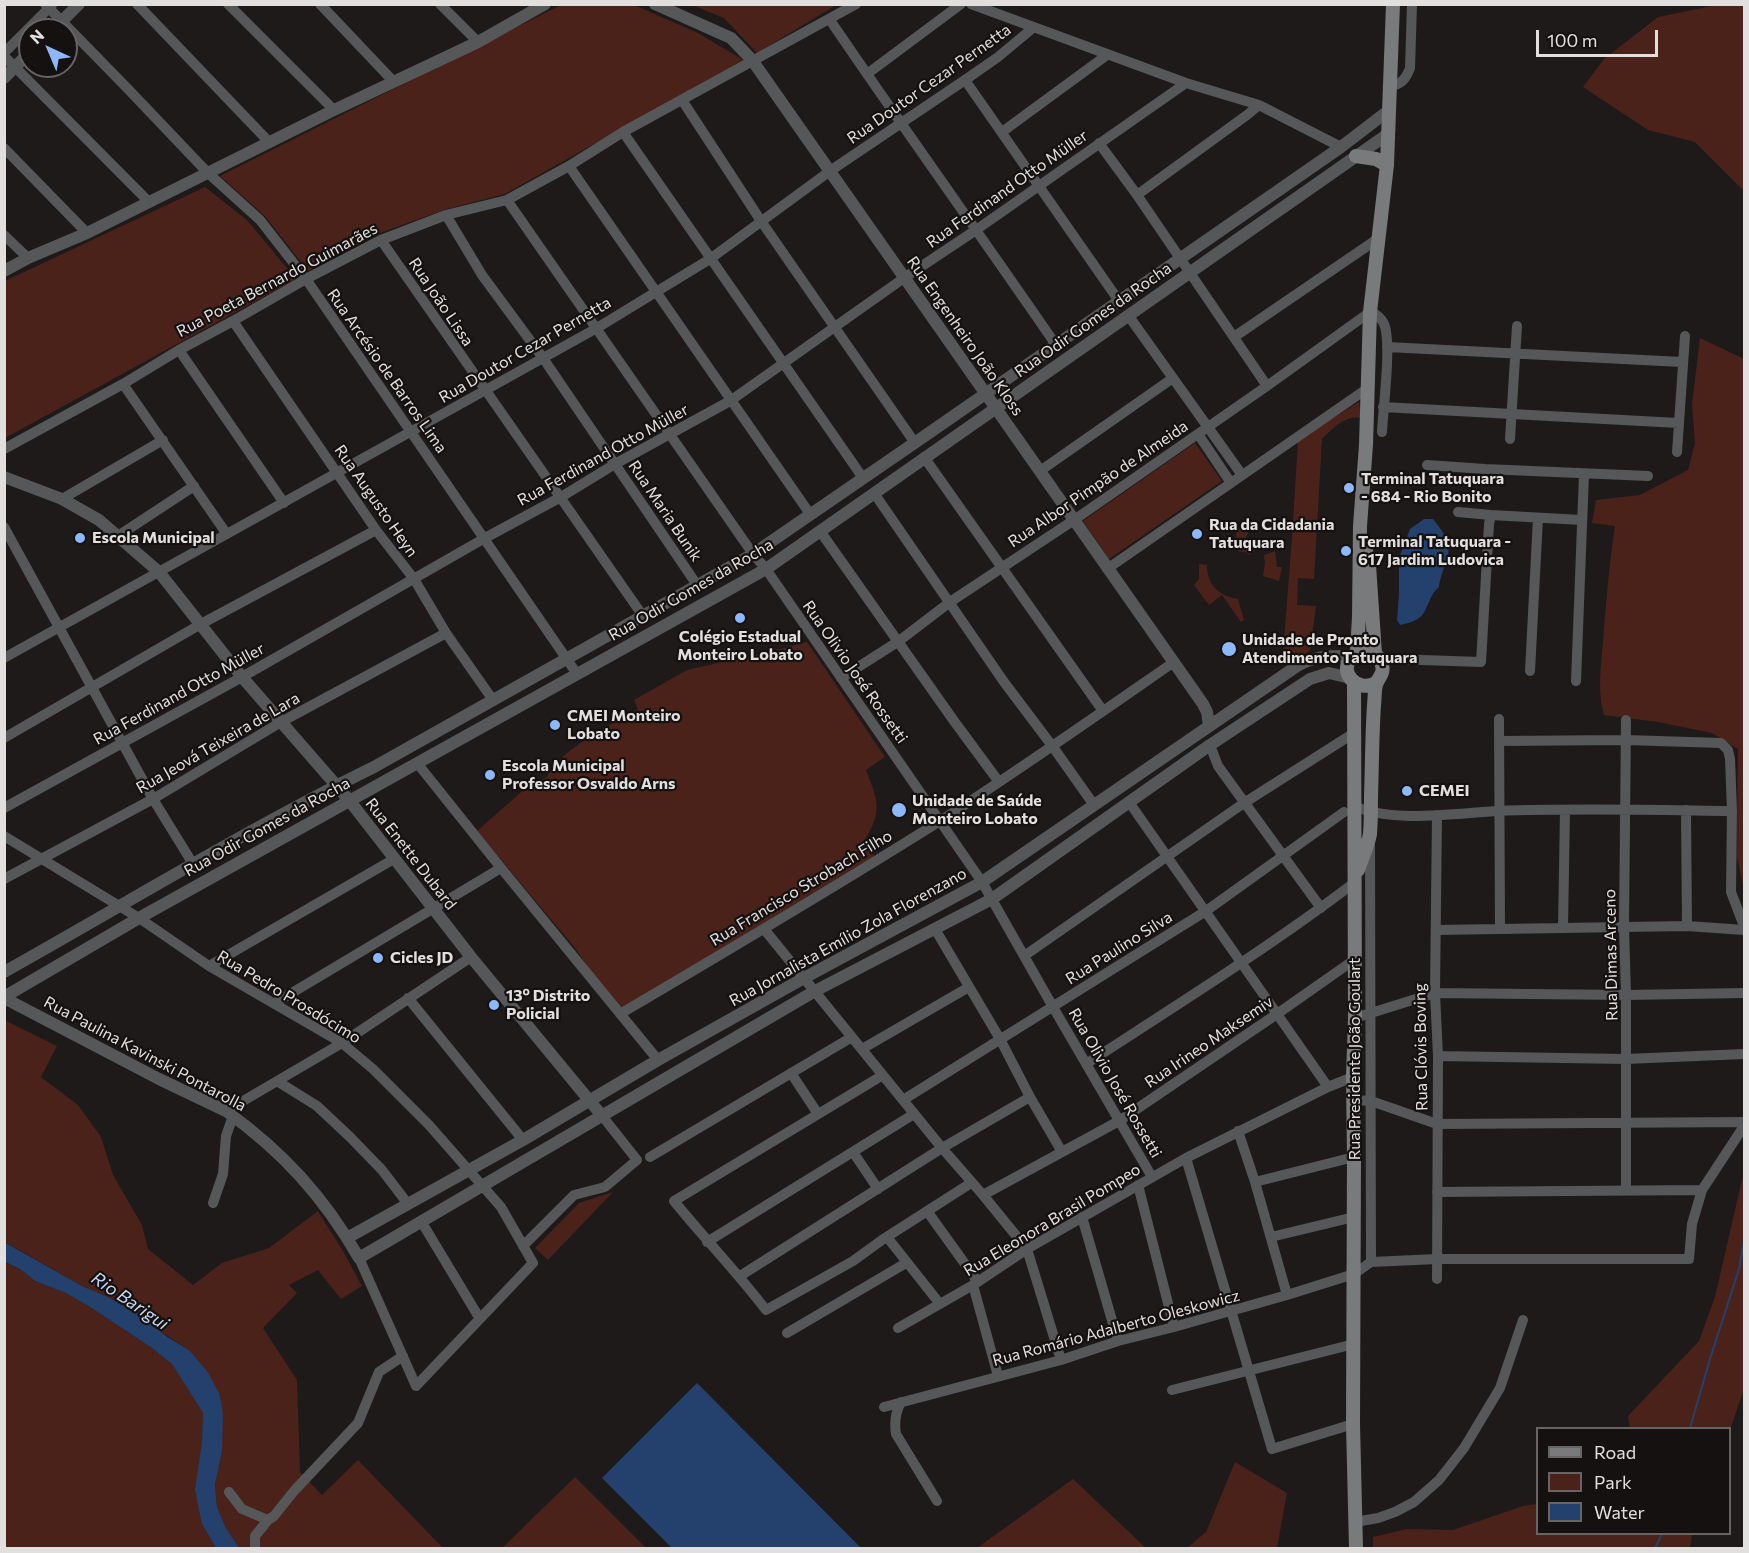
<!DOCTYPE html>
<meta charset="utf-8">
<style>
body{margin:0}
#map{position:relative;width:1749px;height:1553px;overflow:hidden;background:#1e1a19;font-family:Commissioner,sans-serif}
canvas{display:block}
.frame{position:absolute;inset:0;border:6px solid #e2e0df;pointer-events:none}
.legend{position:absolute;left:1536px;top:1427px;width:195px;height:108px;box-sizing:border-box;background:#151111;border:2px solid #676463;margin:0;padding:8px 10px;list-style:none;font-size:18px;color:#e2e0df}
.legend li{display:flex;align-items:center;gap:12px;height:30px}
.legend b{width:30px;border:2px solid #676463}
.north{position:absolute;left:18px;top:18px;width:60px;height:60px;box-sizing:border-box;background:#151111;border:2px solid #676463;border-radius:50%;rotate:316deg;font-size:16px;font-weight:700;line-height:24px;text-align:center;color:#e2e0df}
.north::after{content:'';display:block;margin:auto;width:21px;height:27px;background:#8db9fc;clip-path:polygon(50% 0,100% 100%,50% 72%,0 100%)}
.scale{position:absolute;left:1536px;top:30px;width:122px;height:27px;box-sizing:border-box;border:3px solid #e2e0df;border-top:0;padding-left:8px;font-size:18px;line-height:21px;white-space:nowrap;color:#e2e0df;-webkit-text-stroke:4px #151111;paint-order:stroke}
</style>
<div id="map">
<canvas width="1749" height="1553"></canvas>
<div class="frame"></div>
<ul class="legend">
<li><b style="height:8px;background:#787a7c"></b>Road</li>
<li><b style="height:16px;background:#4a221a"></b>Park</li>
<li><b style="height:16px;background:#24416d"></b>Water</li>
</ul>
<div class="north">N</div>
<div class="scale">100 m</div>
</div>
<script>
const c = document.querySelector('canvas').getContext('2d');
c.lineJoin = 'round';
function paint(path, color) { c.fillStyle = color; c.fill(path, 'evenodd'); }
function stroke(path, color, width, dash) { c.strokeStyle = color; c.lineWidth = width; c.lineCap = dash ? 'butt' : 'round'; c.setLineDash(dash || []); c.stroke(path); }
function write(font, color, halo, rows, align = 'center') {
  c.font = font + ' Commissioner,sans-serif'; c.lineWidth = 4.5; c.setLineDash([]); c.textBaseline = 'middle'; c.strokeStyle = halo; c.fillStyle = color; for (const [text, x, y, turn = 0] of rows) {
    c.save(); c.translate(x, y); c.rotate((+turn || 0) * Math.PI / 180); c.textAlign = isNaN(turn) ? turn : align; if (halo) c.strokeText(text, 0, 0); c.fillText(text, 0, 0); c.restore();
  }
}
paint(new Path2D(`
 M561,5H634L698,33L743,60L505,194L444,210L377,234L308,271L264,215L220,176Z
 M692,5H836L757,53L724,18Z
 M1717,5H1744V191L1695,142L1648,130L1583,87L1604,59L1658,17Z
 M205,187L247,220L296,279L5,438V281Z
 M1700,338L1744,359V890L1737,857L1738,749L1712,733L1658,722L1604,715C1597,692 1601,665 1603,641C1606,603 1609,565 1615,526L1592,523L1596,500L1640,495L1688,470L1695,443L1692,404Z
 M1359,402L1361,418C1345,415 1333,428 1322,439L1314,579L1298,578L1297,605L1316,606L1310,651L1282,666L1292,537L1298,440Z
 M1195,443L1222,481L1109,559L1083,521Z
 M1236,527L1249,529L1246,538L1254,542L1260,546L1249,555L1245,552L1237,551Z
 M1275,551L1277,567H1282L1279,581L1263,576L1265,563L1264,555Z
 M1199,564L1207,565C1207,585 1219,596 1238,599L1244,620L1241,622L1222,595L1209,605L1194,585L1199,579Z
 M807,642L885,757L866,770C878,801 883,811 864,841L874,856L618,1011L575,948L477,831L528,786L547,777C557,751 614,723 638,709L634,700L687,670L785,648Z
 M4,1020L57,1046L41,1077L78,1105L101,1137L113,1175L142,1225L148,1249L193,1285L222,1263L269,1248L318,1211L343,1251L362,1286L341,1299L318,1270L289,1285L297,1293L263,1328L297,1380L300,1472L322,1495L358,1460L443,1548H239L226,1528L217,1507L215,1485L222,1451L189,1350L108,1297L82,1286L5,1242Z
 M1744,1171V1389L1730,1430V1428H1630L1628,1416L1699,1341L1715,1297Z
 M613,1192L548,1260L535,1248L579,1203Z
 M4,1262L20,1269L35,1281L66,1293L90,1307L152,1348L172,1364L203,1413L202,1524L216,1548H5Z
 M1235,1462L1287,1493L1277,1548H1187L1206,1532Z
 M575,1477L646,1548H502Z
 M1073,1479L1146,1548H977Z
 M1537,1504L1538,1534H1692L1690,1548H1373V1537L1407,1529L1453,1530L1523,1506Z`), '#4a221a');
paint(new Path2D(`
 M1424,519H1433C1460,552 1445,554 1439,587C1430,594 1429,605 1423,614C1418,621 1408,623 1400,625L1397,620L1399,594V558L1410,529Z
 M4,1242L82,1286L108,1297L137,1313L166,1336L189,1350L207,1371L219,1393L223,1413L222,1451L215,1485L217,1507L226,1528L239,1548H216L202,1524L195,1490L202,1442L203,1413L172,1364L152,1348L90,1307L66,1293L35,1281L20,1269L5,1262Z
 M697,1383L861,1548H672L602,1478Z`), '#24416d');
stroke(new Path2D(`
 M1690,1428L1710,1359L1739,1269L1744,1242
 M1655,1548L1662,1534`), '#24416d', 2);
stroke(new Path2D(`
 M45,4L128,89L208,173L260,220L306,279L577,674
 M137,4L270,143
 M228,4L334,110
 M320,4L394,82
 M440,4L478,42
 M971,4L1186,83L1259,105L1341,147
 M830,20C904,129 981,236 1056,345
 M4,53L52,5
 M4,56L149,202
 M867,74L961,4
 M965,80L1119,301
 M1389,86C1401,85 1406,79 1410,68L1412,4
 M682,100L761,221L915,443
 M623,132L863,478
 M1002,132L1107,55
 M1099,143L1137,195L1267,386
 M4,148L87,233
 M569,166L810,514
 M1137,195L1247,115L1259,105
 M507,200L753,554L766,569L982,882L1053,1007L1152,1177
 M446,215L482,275L543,358L697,585
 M4,235L28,258
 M381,240L643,616
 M1128,315L1242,475
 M233,321L376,530L414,579L446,633L493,700
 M1234,337L1379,238
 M1387,347L1682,362
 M179,350L284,503
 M123,384L226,533
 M1383,407L1678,423
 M1198,434L1231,483
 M1510,439L1517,326
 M4,449L123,384L179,350L233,321L306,279L381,240L446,215L507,200L569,166L623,132L856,4
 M1677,452L1685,336
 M924,457L1103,711
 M1427,465L1485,469L1648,476
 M1040,471L1173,378
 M874,493L1004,682L1053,747L1094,805
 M62,499L163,440
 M1458,512L1491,515
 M4,527L153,799L193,864
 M820,531L954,721L999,782
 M118,536L194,486
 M1107,569L1368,388
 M4,658L597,328L710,259L830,171L965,80L998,57L1034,27
 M1381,661L1393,659L1481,662L1489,524L1491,515L1582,520
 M1530,671L1538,518
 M841,678L899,641L950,602L1074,520L1267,386L1370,312C1376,314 1381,317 1384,324C1392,341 1383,409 1382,432
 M1576,681L1584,474
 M1499,719L1500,928
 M1626,720L1624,927L1626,995V1190
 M4,738L201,624L376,530
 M1499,741L1626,740L1721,743L1728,750L1730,759L1732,811L1731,892L1744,926
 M1210,745L1218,766L1321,908
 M417,763L501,868L658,1060
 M1353,799L1357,807C1394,823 1457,813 1498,811C1576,808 1654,810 1732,811
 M1129,802L1328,1087
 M4,808L242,677L485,538L561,497L615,464L730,401L904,278L976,230L1186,83
 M1686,810L1687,926
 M1437,815L1435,993L1438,1056L1437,1279
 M4,836L139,918L209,966L342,1043L373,1069L429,1125L501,1207L533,1263L416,1386L359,1258
 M1370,842L1371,1262
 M4,879L153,799L281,722L446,633
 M1563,927L1565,811
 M764,929L942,1148L983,1195L1027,1249L1061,1360
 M935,929L1000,1039L1030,1097L1062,1152
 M1436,930L1687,926L1744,930
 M1024,956L1244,803L1354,733
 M209,966L394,859
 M408,998L523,1140
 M275,1003L501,868
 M620,1014C727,951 835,887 940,821C1019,770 1096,716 1174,662
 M1355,1018L1435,993L1626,995L1744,993
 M862,1049L969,987
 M1438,1056L1626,1059L1744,1054
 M1086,1064C1177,1005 1268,948 1354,883
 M791,1073L818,1114
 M883,1075L674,1201C704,1238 737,1272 766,1310L853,1261L882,1240L971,1183
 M277,1081L317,1106L350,1137L382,1170L408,1204
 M903,1100L1206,911L1344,812
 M1353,1100L1371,1101L1437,1124L1744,1122
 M226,1111L342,1043L471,957
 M1238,1131L1255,1182L1287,1295
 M853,1152L878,1189
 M650,1157L852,1037
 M1186,1158L1272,1449L1353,1424
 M1255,1182L1354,1157
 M1138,1185L1174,1327
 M1437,1192L1702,1190
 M983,1195L1119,1121L1277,1014L1354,960
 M213,1203L223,1174L226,1136L233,1116
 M927,1211L978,1282
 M1082,1217L1118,1341
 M421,1221L480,1319
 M887,1237L940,1304
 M1271,1237L1354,1217
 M707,1242L914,1114
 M523,1246L574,1195L605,1187L637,1160L603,1117
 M1371,1262L1437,1259H1689L1692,1224L1702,1190L1744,1126
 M740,1276L942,1148L1030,1097
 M973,1285L998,1376
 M898,1328L973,1285L1027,1249L1186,1158L1328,1087L1353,1077
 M787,1333L906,1263
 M1172,1390L1354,1344
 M901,1402C895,1413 894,1422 896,1434L937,1501
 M884,1407L1061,1360L1118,1341L1174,1327L1287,1295L1354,1274L1371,1262
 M229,1492L242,1509L268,1520L274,1516L294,1491L358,1423L379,1372L403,1356
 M1355,1522L1378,1518L1395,1512L1414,1502L1439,1480L1464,1448L1500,1388L1523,1320
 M255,1548V1536L268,1520`), '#565759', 10);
stroke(new Path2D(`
 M655,4L731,38L752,60L1203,704L1207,712L1209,726
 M53,30L79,4
 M4,78L30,52
 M4,271L28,258L87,233L334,110L478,42L545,4
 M4,477L62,499L99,520L159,572L242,677L349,800L471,957L603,1117
 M4,972C127,903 248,829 374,767L753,554L929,433L1341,147L1388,111
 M4,997L139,918L766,569L1388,134
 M4,998L159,1079L226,1111C283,1152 324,1197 359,1258L815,991L992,899L1210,745L1310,679L1329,673L1350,678
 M347,1238L523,1140L658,1060L804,978L982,882L1297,666C1317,655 1330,656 1352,656`), '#565759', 12);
stroke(new Path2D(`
 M1356,156L1376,159L1387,165
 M1365,546L1369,565L1375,654
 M1357,653L1359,616L1360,526L1366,445L1370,312L1387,165L1393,4
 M1354,682L1355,1018L1353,1077L1354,1157L1353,1424L1356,1548
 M1358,870C1362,858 1368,846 1370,834C1371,822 1371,809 1371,797C1372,767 1372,736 1374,705C1375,698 1374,688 1377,682C1380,676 1384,673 1382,665C1380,652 1363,647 1354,655C1336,670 1356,694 1376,683`), '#787a7c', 14);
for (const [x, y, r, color] of [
 [1349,488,6,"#8db9fc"],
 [1197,534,6,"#8db9fc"],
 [80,538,6,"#8db9fc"],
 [1346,551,6,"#8db9fc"],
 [740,618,6,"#8db9fc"],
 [1229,649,8,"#8db9fc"],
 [555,725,6,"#8db9fc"],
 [490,775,6,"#8db9fc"],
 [1407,791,6,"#8db9fc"],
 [899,810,8,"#8db9fc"],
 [378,958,6,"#8db9fc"],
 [494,1005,6,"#8db9fc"]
]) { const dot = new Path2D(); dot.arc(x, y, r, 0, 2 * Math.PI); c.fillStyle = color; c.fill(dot); stroke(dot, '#151111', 2); }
write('16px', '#e2e0df', '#151111', [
 ["Rua Doutor Cezar Pernetta",929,84,-35],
 ["Rua Ferdinand Otto Müller",1007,189,-35],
 ["Rua Poeta Bernardo Guimarães",277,280,-28],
 ["Rua João Lissa",441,302,56],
 ["Rua Odir Gomes da Rocha",1093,320,-35],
 ["Rua Engenheiro João Kloss",965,336,55],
 ["Rua Doutor Cezar Pernetta",525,350,-30],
 ["Rua Arcésio de Barros Lima",387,371,55],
 ["Rua Ferdinand Otto Müller",603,455,-29],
 ["Rua Albor Pimpão de Almeida",1098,484,-34],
 ["Rua Augusto Heyn",376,501,55],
 ["Rua Maria Bunik",665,511,56],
 ["Rua Odir Gomes da Rocha",691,590,-30],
 ["Rua Olivio José Rossetti",855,672,55],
 ["Rua Ferdinand Otto Müller",179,694,-29],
 ["Rua Jeová Teixeira de Lara",218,743,-30],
 ["Rua Odir Gomes da Rocha",267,827,-29],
 ["Rua Enette Dubard",411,854,52],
 ["Rua Francisco Strobach Filho",801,888,-31],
 ["Rua Jornalista Emílio Zola Florenzano",848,937,-29],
 ["Rua Paulino Silva",1119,948,-32],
 ["Rua Dimas Arceno",1611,955,-91],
 ["Rua Pedro Prosdócimo",289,997,31],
 ["Rua Irineo Maksemiv",1209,1042,-34],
 ["Rua Clóvis Boving",1421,1047,-91],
 ["Rua Paulina Kavinski Pontarolla",145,1054,28],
 ["Rua Presidente João Goulart",1355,1059,-90],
 ["Rua Olivio José Rossetti",1115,1083,60],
 ["Rua Eleonora Brasil Pompeo",1052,1220,-31],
 ["Rua Romário Adalberto Oleskowicz",1116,1328,-15]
]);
write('bold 16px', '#e2e0df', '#151111', [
 ["Terminal Tatuquara",1361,479],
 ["- 684 - Rio Bonito",1361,497],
 ["Rua da Cidadania",1209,525],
 ["Tatuquara",1209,543],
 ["Escola Municipal",92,538],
 ["Terminal Tatuquara -",1358,542],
 ["617 Jardim Ludovica",1358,560],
 ["Colégio Estadual",740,637,"center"],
 ["Monteiro Lobato",740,655,"center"],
 ["Unidade de Pronto",1242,640],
 ["Atendimento Tatuquara",1242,658],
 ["CMEI Monteiro",567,716],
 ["Lobato",567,734],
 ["Escola Municipal",502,766],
 ["Professor Osvaldo Arns",502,784],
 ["CEMEI",1419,791],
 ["Unidade de Saúde",912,801],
 ["Monteiro Lobato",912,819],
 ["Cicles JD",390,958],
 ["13º Distrito",506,996],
 ["Policial",506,1014]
], 'left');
write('italic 18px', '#c4d7f4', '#151111', [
 ["Rio Barigui",130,1301,34]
]);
</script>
